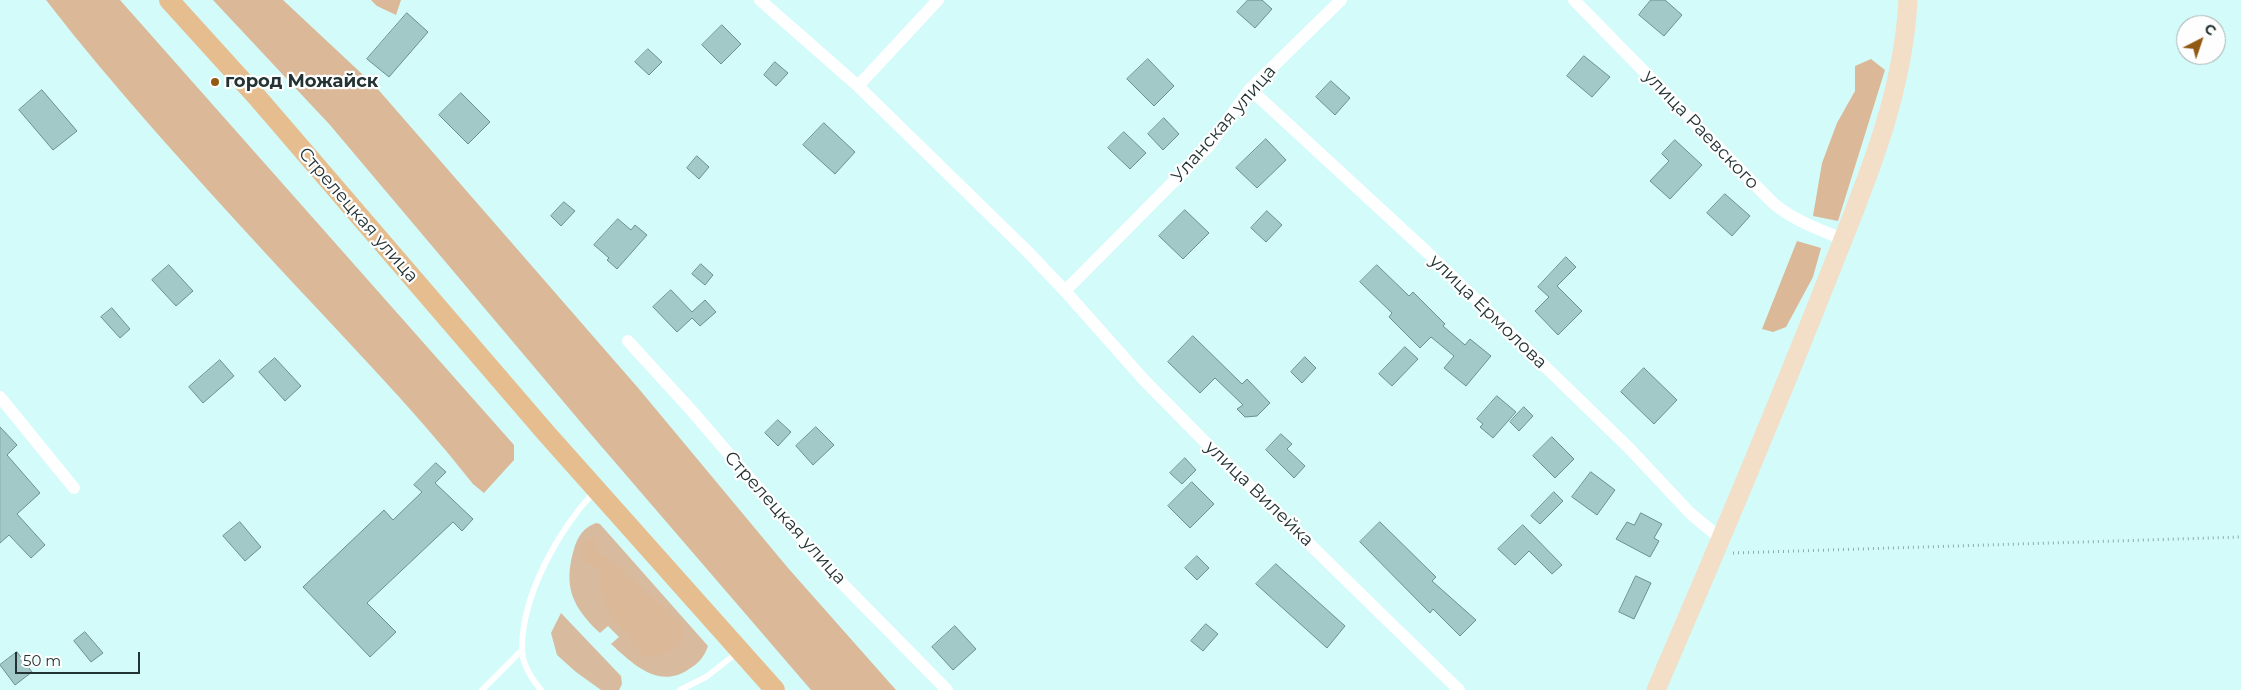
<!DOCTYPE html>
<meta charset="utf-8">
<style>
body{margin:0}
#map{position:relative;width:2241px;height:690px;overflow:hidden;background:#d2fbfa;font-family:Montserrat,sans-serif}
canvas{display:block}
.north{position:absolute;left:2176px;top:15px;width:50px;height:50px;box-sizing:border-box;background:#fefefe;border:1px solid #a6adad;border-radius:50%;rotate:41deg;font-size:14px;font-weight:700;line-height:20px;text-align:center;color:#233333}
.north::after{content:'';display:block;margin:auto;width:18px;height:22px;background:#915912;clip-path:polygon(50% 0,100% 100%,50% 72%,0 100%)}
.scale{position:absolute;left:15px;top:652px;width:125px;height:22px;box-sizing:border-box;border:2px solid #233333;border-top:0;padding-left:6px;font-size:15px;line-height:18px;white-space:nowrap;color:#233333;-webkit-text-stroke:4px #fefefe;paint-order:stroke}
</style>
<div id="map">
<canvas width="2241" height="690"></canvas>
<div class="north">С</div>
<div class="scale">50 m</div>
</div>
<script>
const c = document.querySelector('canvas').getContext('2d');
c.lineJoin = 'round';
function paint(path, color) { c.fillStyle = color; c.fill(path, 'evenodd'); }
function stroke(path, color, width, dash) { c.strokeStyle = color; c.lineWidth = width; c.lineCap = dash ? 'butt' : 'round'; c.setLineDash(dash || []); c.stroke(path); }
function write(font, color, halo, rows, align = 'center') {
  c.font = font + ' Montserrat,sans-serif'; c.lineWidth = 4.5; c.setLineDash([]); c.textBaseline = 'middle'; c.strokeStyle = halo; c.fillStyle = color; for (const [text, x, y, turn = 0] of rows) {
    c.save(); c.translate(x, y); c.rotate((+turn || 0) * Math.PI / 180); c.textAlign = isNaN(turn) ? turn : align; if (halo) c.strokeText(text, 0, 0); c.fillText(text, 0, 0); c.restore();
  }
}
paint(new Path2D(`
 M596,523L600,524L708,646C704,657 699,663 689,669C659,690 633,664 611,644L619,637L608,626L600,633C572,607 563,586 574,549C578,536 583,528 596,523Z
 M561,613L621,676L622,684L619,690H601L576,672L557,655L551,633Z`), '#d8bb9f');
paint(new Path2D(`
 M46,0H120L514,445V460L484,493L473,484C410,404 338,332 269,257C192,173 115,89 46,0Z
 M213,0H283L376,87L639,389L788,568L896,690H811L589,432L330,125Z
 M371,0H401L396,15L377,6Z
 M1871,59L1885,70L1838,221L1813,216L1822,163L1837,123L1855,91V66Z
 M1797,241L1821,248L1813,277L1786,327L1773,332L1762,329Z
 M596,537L599,553L610,559L682,623C690,650 664,658 643,655C622,628 595,606 599,569L582,559C578,545 583,540 596,537Z`), '#dbb897');
const building = new Path2D(`
 M1248,0H1262L1272,9L1255,28L1237,12Z
 M1651,0H1665L1682,15L1664,36L1639,15Z
 M407,13L428,32L389,77L367,59Z
 M722,25L741,44L721,64L702,45Z
 M648,49L662,62L649,75L635,62Z
 M1584,56L1610,77L1592,97L1567,76Z
 M1148,59L1174,86L1154,106L1127,79Z
 M775,62L788,73L776,86L764,75Z
 M1331,81L1350,98L1335,115L1316,97Z
 M42,90L77,131L53,150L19,110Z
 M461,93L490,122L468,144L439,115Z
 M1164,118L1179,134L1163,150L1148,134Z
 M824,123L855,152L835,174L803,145Z
 M1124,132L1146,153L1130,169L1108,148Z
 M1266,139L1286,160L1257,188L1236,168Z
 M1675,140L1702,165L1670,199L1650,181L1669,161L1662,154Z
 M697,156L709,167L699,179L687,168Z
 M1725,194L1750,216L1732,236L1707,213Z
 M564,202L575,211L561,226L551,216Z
 M1185,210L1209,233L1183,259L1159,236Z
 M1267,211L1282,225L1266,242L1251,228Z
 M618,219L631,230L635,225L647,235L617,269L607,260L609,258L594,245Z
 M1566,257L1576,267L1557,286L1582,311L1558,335L1535,311L1549,297L1538,287Z
 M701,264L713,275L705,285L692,274Z
 M169,265L193,291L176,306L152,280Z
 M1377,265L1409,296L1413,292L1445,324L1443,326L1465,345L1470,339L1491,356L1466,386L1444,368L1454,356L1431,337L1420,348L1389,317L1392,313L1360,282Z
 M671,290L692,312L705,300L716,312L700,326L692,318L677,332L653,307Z
 M112,308L130,329L120,338L101,317Z
 M1193,336L1242,384L1247,379L1270,403L1257,416L1245,417L1237,409L1243,405L1215,378L1200,393L1168,362Z
 M1405,347L1418,359L1392,386L1379,374Z
 M1305,357L1316,368L1302,383L1291,372Z
 M275,358L301,386L285,401L259,372Z
 M220,360L234,376L203,403L189,387Z
 M1644,368L1677,400L1654,424L1621,392Z
 M1497,396L1516,412L1493,438L1480,427L1483,424L1477,419Z
 M1524,407L1533,416L1519,431L1510,422Z
 M778,420L791,432L778,446L765,433Z
 M0,427L17,445L7,455L40,493L17,514L45,545L31,558L9,535L0,543Z
 M816,427L834,445L813,465L796,446Z
 M1281,434L1292,444L1287,449L1305,466L1294,478L1266,450Z
 M1552,437L1574,459L1555,478L1533,456Z
 M1185,458L1196,470L1182,484L1170,473Z
 M436,463L446,472L435,483L473,519L462,531L453,522L367,603L396,632L370,657L303,587L384,510L393,520L422,492L414,485Z
 M1591,472L1615,490L1597,515L1572,497Z
 M1192,482L1214,504L1190,528L1168,506Z
 M1554,492L1563,501L1540,524L1531,516Z
 M1641,513L1662,524L1654,538L1659,541L1650,557L1616,539L1627,522L1634,525Z
 M240,522L261,547L245,561L223,536Z
 M1380,522L1436,577L1432,581L1476,620L1460,636L1433,609L1430,613L1360,542Z
 M1523,525L1562,565L1552,574L1529,551L1515,565L1498,549Z
 M1197,556L1209,568L1197,580L1185,568Z
 M1276,564L1345,626L1327,648L1256,584Z
 M1636,576L1651,583L1634,619L1619,612Z
 M1206,624L1218,634L1203,651L1191,641Z
 M955,626L976,649L953,670L932,647Z
 M85,632L103,653L91,662L74,641Z
 M17,652L32,672L15,685L0,665Z`);
paint(building, '#a2c9c8');
stroke(building, '#6a908f', 1);
stroke(new Path2D(`
 M1733,553L2241,537`), '#8dacac', 3, [1, 4]);
stroke(new Path2D(`
 M482,690L522,650
 M541,690C531,678 522,664 522,649C522,594 559,529 595,491
 M680,690L706,677L737,653`), '#fff', 6);
stroke(new Path2D(`
 M760,0L858,86L1027,251L1065,291L1144,380L1210,447L1459,690
 M1574,0L1773,203C1793,220 1818,229 1843,239
 M858,86L938,0
 M1250,89L1428,253L1628,447L1691,514L1714,533L1722,537
 M1065,291L1209,146L1250,89L1341,0
 M628,341L691,410L825,566L947,690
 M0,397L74,488`), '#fff', 12);
stroke(new Path2D(`
 M1656,690C1714,556 1771,421 1825,285C1861,193 1903,101 1908,0`), '#f3dec7', 19);
stroke(new Path2D(`
 M169,0L257,97L546,433L775,690`), '#e6bd8f', 20);
for (const [x, y, r, color] of [
 [215,82,5,"#915912"]
]) { const dot = new Path2D(); dot.arc(x, y, r, 0, 2 * Math.PI); c.fillStyle = color; c.fill(dot); stroke(dot, '#fefefe', 2); }
write('bold 18px', '#233333', '#fefefe', [
 ["город Можайск",225,82]
], 'left');
write('18px', '#233333', '#fefefe', [
 ["Уланская улица",1224,124,-49],
 ["улица Раевского",1701,130,46],
 ["Стрелецкая улица",358,215,49],
 ["улица Ермолова",1488,312,44],
 ["улица Вилейка",1259,494,44],
 ["Стрелецкая улица",785,518,48]
]);
</script>
